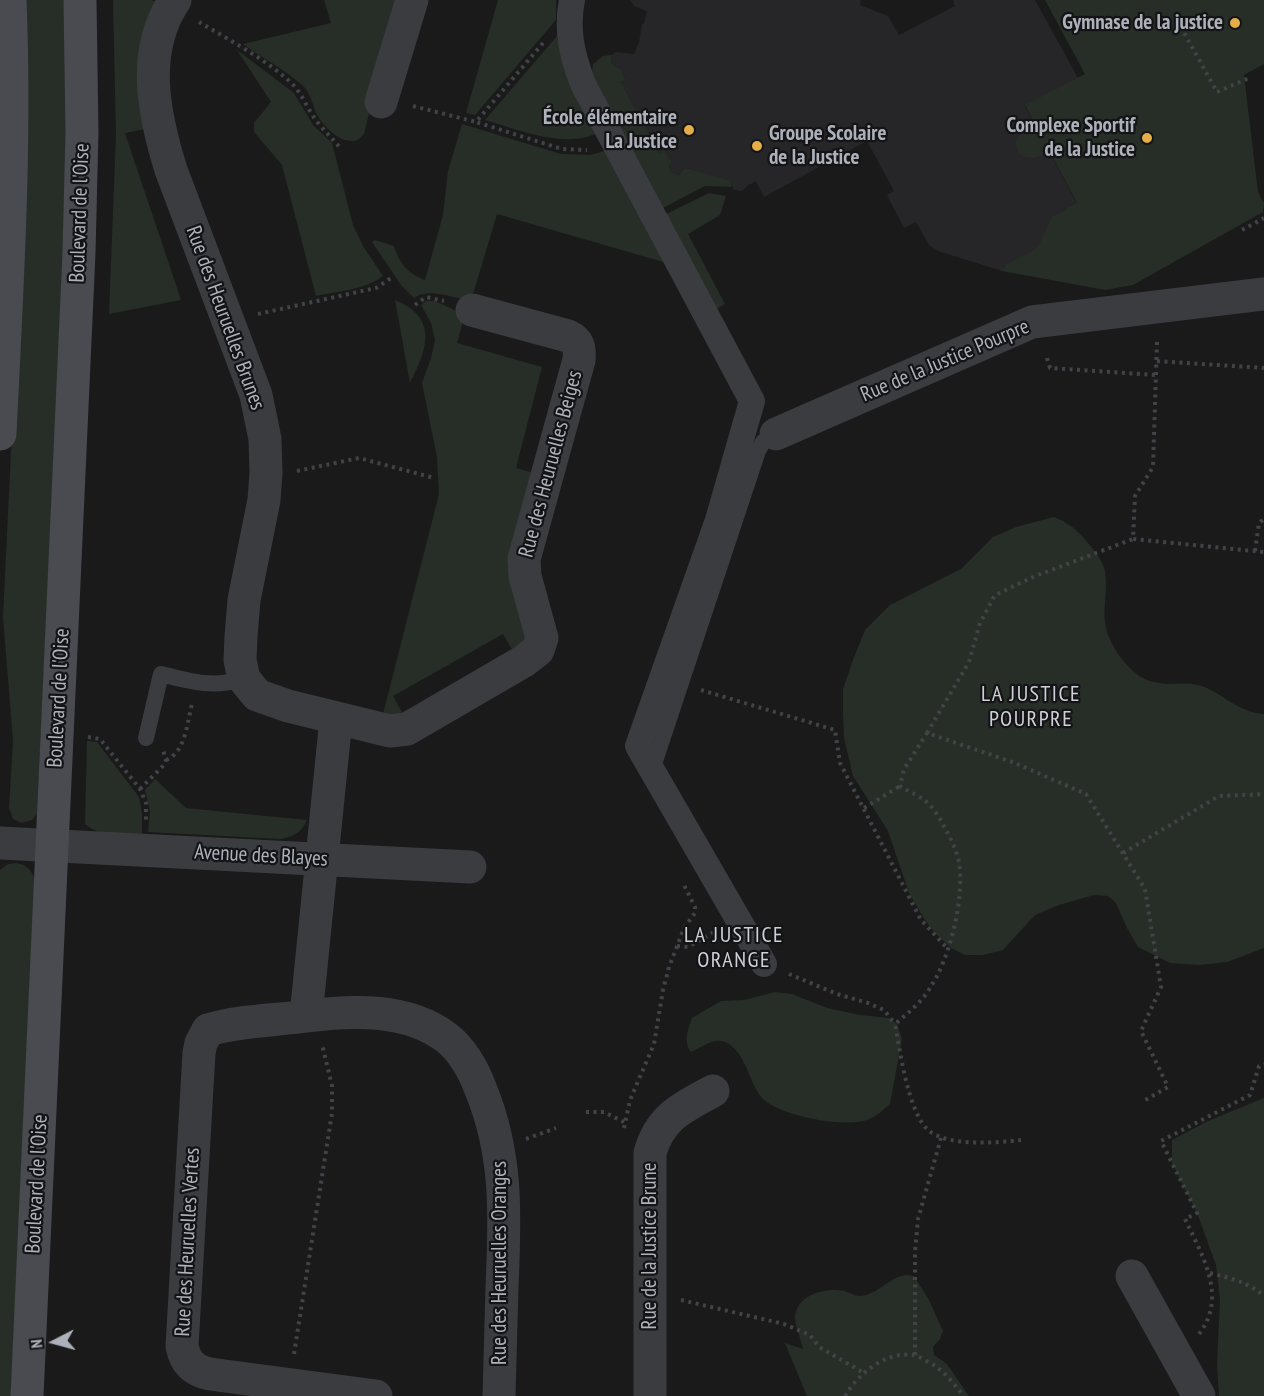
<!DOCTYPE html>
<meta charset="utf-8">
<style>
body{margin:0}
#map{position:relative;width:1264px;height:1396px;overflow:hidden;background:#1a1a1b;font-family:"PT Sans Narrow",sans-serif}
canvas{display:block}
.north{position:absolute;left:24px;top:1312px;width:60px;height:60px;-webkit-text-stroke:4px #141417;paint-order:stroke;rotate:264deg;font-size:16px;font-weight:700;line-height:24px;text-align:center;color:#adb1ba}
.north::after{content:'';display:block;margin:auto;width:21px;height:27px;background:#adb1ba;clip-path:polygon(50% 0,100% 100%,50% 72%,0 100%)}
</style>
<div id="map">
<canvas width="1264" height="1396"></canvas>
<div class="north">N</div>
</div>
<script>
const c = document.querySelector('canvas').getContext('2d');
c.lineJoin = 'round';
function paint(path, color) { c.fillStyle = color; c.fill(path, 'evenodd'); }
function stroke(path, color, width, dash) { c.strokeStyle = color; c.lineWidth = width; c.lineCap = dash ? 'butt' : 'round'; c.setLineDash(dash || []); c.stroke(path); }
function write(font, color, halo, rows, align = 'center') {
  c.font = font + ' "PT Sans Narrow",sans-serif'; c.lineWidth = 4.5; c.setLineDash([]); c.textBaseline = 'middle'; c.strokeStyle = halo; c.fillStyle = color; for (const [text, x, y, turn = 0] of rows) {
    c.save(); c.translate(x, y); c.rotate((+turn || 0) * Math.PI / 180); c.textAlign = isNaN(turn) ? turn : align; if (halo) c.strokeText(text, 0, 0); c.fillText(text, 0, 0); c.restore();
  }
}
paint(new Path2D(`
 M630,0H861L860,5L888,16L899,35L955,6L953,0H1035L1078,78L1025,106L1109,264L1002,271L938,251L929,245L916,222L904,228L887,195L894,191L867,141L764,197L756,181L747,186L742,191H739L733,189L731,184L687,168L679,175L671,172L669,166L670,162L664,151L659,153L621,82L626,80L620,68L615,67L611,61L612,55L616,52L634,54L639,42L642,24L644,23L647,11L634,6Z`), '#262628');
paint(new Path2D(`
 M22,0H66L68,164L37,814L32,820L22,823L13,819L9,808L13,741L3,617L22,222Z
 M113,0H152L158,3L145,129L125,133L181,300L109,314L116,135Z
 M324,0H397L364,134C350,153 325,129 317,115C313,106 310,92 303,86C286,70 262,58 243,44L331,23Z
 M498,0H556V20L475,115L466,113Z
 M1045,0H1264V64L1244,75L1258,192L1264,203L1263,212L1133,285L1105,290L1002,271L1007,264L1033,251L1040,243L1052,217L1077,203L1050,152C1040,157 1028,162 1019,153L1015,142L1022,132L1035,124L1025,105L1085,74Z
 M557,36L562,59L598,133C563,149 520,130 485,120Z
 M237,50L294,93L313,125L332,143L353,225L363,246L383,276C365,290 338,291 316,296L282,165L254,132V123L271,102Z
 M612,55L611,61L615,67L620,68L626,80L621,82L659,153L664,150L671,162L669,166L671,172L679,175L686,168L731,181V187L705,186L663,208L592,74L593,64L603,56Z
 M462,124L561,154L590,155L608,150L670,264L497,214L471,301C454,298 428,287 414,298L401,285L372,242L375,240L394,246C399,263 408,274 425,280L443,215L448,171Z
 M709,193L726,196L720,215L688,234L725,304L713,311L666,214Z
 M395,300C438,317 428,349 410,383Z
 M426,301H435L459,312L463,321L457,343L542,367L516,468L534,473L527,638L515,654L503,634L393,696L404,716L382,718L439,494L437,457L422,383L431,358L435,340L431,323L421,305Z
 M1054,517C1067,522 1073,527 1083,537C1091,547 1103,559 1105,572C1108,589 1103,606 1105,623C1108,643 1125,668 1143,678C1164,689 1185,680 1202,686C1223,694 1240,713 1264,714V948L1227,962L1200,965L1170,963L1138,947L1127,928L1116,903L1108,896L1094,895L1059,905L1035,915L1003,950L983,955H965L951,948L935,933L925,920L909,893L888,831L853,776L844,738L843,714V689L853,660L865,630L890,605L961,569L993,537L1016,527Z
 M87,741L97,742L139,797L142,813V836C123,835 100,837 85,824Z
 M155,779L186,808L307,820C301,833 295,836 281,839L148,832L150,811L145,790Z
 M16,863C27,865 32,870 35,881L11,1396H0V870L8,864Z
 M775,992L792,994L827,1008L860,1015L889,1018L897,1024L902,1039L890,1104C883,1110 876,1117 867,1120C844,1128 779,1116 762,1098C749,1083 747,1056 729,1044C716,1035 703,1047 691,1052C683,1042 688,1029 692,1018L721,1001L744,1000Z
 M1264,1098V1396H1219L1217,1363L1220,1300L1216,1265L1197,1213L1172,1163V1140L1208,1121Z
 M907,1275L914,1276L929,1300L943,1331L940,1339L933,1347L934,1355L947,1364L969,1396H807L785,1343L803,1349C801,1339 795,1326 795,1317C796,1295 826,1287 844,1291C852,1293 856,1298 866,1295C882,1290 892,1276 907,1275Z`), '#262e27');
stroke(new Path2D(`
 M1177,20L1217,92L1249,78
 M199,22C229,40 262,57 288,80C303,92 307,111 320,125C327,134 334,140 341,149
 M543,43L476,122L562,149L587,150
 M413,106L476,122
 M1242,230L1264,218
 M415,305L426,297L444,301
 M258,314L376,288L391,278
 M1157,342L1153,467L1135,496L1133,539L1264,552
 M1047,358L1050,368L1156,375
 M1157,361L1264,368
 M297,471L359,458L434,478
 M1255,551L1259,523L1264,519
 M701,690L835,730L840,763L921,920L948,949
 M927,733L969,662L980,623L995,595L1033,577L1133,539
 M88,737L100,739L140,789L146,803V821
 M166,760C186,752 187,722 192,704
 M140,789L164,765L166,760L163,750
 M864,808L900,786
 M1123,853L1219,796L1264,794
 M677,946L688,947L714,932
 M789,974L837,994L868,1003L884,1010L895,1024
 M586,1112H604L624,1122
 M624,1128L630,1100L654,1044L663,990L669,967L684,928L695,913V907L684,885
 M526,1139L556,1128
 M1021,1140C997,1143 945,1147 927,1129C908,1110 900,1051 895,1024C908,1013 921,1003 930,988C949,959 962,908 960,873C960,857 953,843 946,830C940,819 934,807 924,800C917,795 908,791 900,786L904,769L927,733L1015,763L1086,794L1145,889L1161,987L1141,1031L1168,1087L1142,1102
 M1210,1273C1230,1278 1248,1282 1264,1296
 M681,1300L784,1324L810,1335L819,1347L864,1373
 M1199,1334C1228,1297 1202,1255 1185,1219L1197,1213L1161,1141L1250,1095L1259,1066L1264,1064
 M294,1354L332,1113V1086L322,1044
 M915,1355V1252L918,1219L941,1138
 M845,1396C858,1374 885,1351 914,1355C920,1357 929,1362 935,1366C946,1373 955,1386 964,1396`), '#414347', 4, [3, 4.5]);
stroke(new Path2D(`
 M146,738L161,674C192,682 212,688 244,679
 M652,770L758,451L763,442L776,434`), '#3b3c40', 16);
stroke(new Path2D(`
 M572,0C566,30 572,55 583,84L752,401L718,520L638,746L764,964`), '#3b3c40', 26);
stroke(new Path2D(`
 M175,0C140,52 154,115 171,170L256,395L265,439L266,473L264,500L244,600L241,636L240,660L244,679L257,695L288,706L390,731L407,729L524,661L538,650L542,638L525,576L524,559L579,360C580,348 579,341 568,336L472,310
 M381,102L412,0
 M776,434L1032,322L1264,294
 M0,843L470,867
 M306,1016L336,719
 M1132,1276L1199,1396
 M376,1396L210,1374C194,1371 185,1362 182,1346L199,1053L201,1043L208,1030C235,1021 278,1020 307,1016C353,1010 408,1008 447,1038C463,1051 474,1071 481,1090C508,1156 505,1218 502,1287C501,1323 500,1360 499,1396
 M650,1396V1153C660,1117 683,1107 713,1091`), '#3b3c40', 33);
stroke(new Path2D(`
 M0,434C7,289 16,144 10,0
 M27,1396L79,253L82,132L80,0`), '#494b50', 33);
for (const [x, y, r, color] of [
 [1235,23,6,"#e5ad48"],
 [689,130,6,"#e5ad48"],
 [1147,138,6,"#e5ad48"],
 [757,146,6,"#e5ad48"]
]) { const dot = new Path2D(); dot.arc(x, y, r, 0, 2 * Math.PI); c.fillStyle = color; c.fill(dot); stroke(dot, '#141417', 2); }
write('bold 21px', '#adb1ba', '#141417', [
 ["Gymnase de la justice",1223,23],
 ["École élémentaire",677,118],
 ["La Justice",677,142],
 ["Complexe Sportif",1135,126],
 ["de la Justice",1135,150],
 ["Groupe Scolaire",769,134,"left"],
 ["de la Justice",769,158,"left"]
], 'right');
write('21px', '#adb1ba', '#141417', [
 ["Boulevard de l'Oise",80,213,-88],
 ["Rue des Heuruelles Brunes",225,318,70],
 ["Rue de la Justice Pourpre",945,361,-23],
 ["Rue des Heuruelles Beiges",551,464,-75],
 ["Boulevard de l'Oise",59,698,-87],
 ["Avenue des Blayes",261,856,3],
 ["Boulevard de l'Oise",37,1184,-87],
 ["Rue des Heuruelles Vertes",188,1242,-87],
 ["Rue de la Justice Brune",650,1246,-90],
 ["Rue des Heuruelles Oranges",500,1263,-90]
]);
c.letterSpacing = '1.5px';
write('22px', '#ced0d6', '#141417', [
 ["LA JUSTICE",1031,695],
 ["POURPRE",1031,720],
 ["LA JUSTICE",734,936],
 ["ORANGE",734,961]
]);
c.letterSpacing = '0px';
</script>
